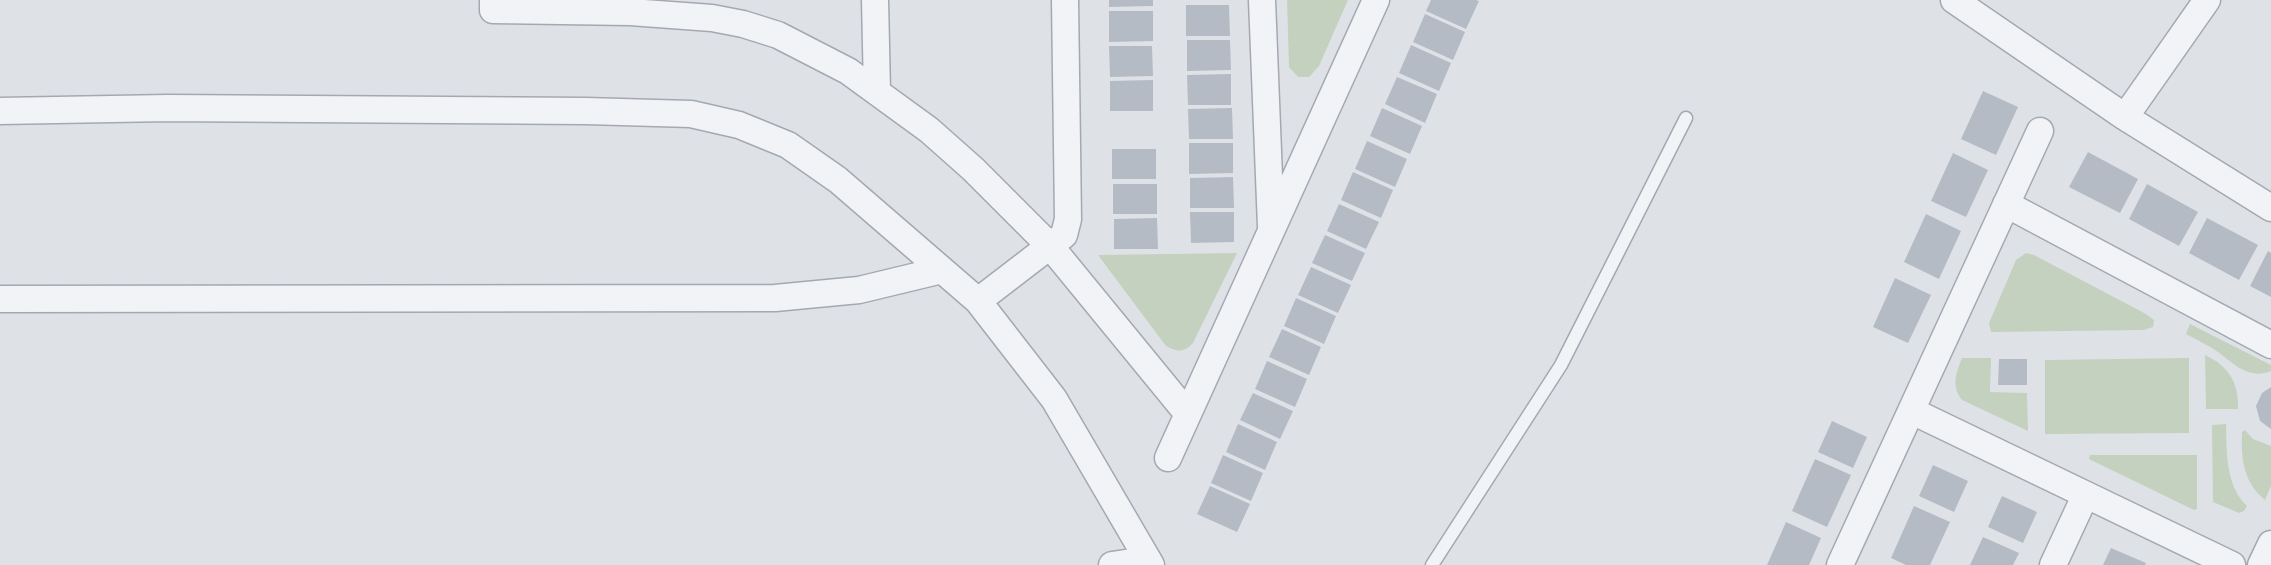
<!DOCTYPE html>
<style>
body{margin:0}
canvas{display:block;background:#dee2e7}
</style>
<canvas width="2271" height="565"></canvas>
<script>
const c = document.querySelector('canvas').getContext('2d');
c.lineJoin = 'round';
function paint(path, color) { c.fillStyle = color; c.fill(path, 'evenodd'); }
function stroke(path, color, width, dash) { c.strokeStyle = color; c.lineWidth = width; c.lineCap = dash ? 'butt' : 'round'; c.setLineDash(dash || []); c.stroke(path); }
paint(new Path2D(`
 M1287,0H1348L1319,66L1309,77H1298L1289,67Z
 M1237,253L1193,343C1184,353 1177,352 1166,346L1098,255Z
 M2026,253L2034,255L2146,314L2154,320L2153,327L2144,330L1991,332L1989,323L2016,260Z
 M2190,324L2271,365V371C2249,380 2234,364 2218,352C2208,345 2197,340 2186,334Z
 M2205,355C2229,366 2239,383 2238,409H2206Z
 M1962,358H1991L1990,392L2027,393L2028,431L1962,400C1951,386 1956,373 1962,358Z
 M2189,358V433L2045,434V360Z
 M2226,424C2227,452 2225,485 2247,506L2244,511L2239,513L2213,502L2212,425Z
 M2245,430L2253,439L2271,446V486L2265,500C2243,482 2241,458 2242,432Z
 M2090,455H2197V509L2194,510L2091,460L2089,459Z`), '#c4d1bf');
paint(new Path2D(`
 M1109,0H1153V6L1109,7Z
 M1431,0H1476L1479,1L1466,29L1426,11Z
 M1186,5H1229L1230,36H1186Z
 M1109,11H1153V41L1109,42Z
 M1425,14L1465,32L1453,60L1413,42Z
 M1187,40H1230L1231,70L1187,71Z
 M1411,45L1451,63L1439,91L1399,73Z
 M1109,46H1152L1153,76L1110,77Z
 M1231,74V105H1188L1187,75Z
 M1397,77L1437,94L1425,123L1385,104Z
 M1153,80V111H1110V81Z
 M1983,91L2018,107L1996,155L1961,139Z
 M1232,108L1233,139H1189L1188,109Z
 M1382,108L1422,126L1410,154L1370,136Z
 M1367,141L1407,159L1395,187L1355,169Z
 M1189,143H1233V173L1189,174Z
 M1112,149H1156V179H1112Z
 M2088,152L2138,179L2120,213L2069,187Z
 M1953,153L1988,170L1966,217L1931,201Z
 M1353,172L1393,190L1381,218L1341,200Z
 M1233,177L1234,208H1190V178Z
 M1113,184H1157V214H1113Z
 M2147,184L2198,212L2179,246L2129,219Z
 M1339,204L1379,222L1366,249L1327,231Z
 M1190,212H1234V242L1191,243Z
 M1926,214L1961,231L1939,279L1904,262Z
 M1157,218L1158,249H1114V219Z
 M2207,218L2258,245L2239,280L2189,253Z
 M1325,235L1365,253L1352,281L1312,263Z
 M2268,251L2271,253V297L2250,286Z
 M1311,267L1351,285L1338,313L1298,295Z
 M1895,278L1931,295L1908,343L1873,327Z
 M1296,298L1336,316L1324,344L1284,326Z
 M1282,329L1321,347L1309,375L1269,357Z
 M1999,359H2027V385H1998Z
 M1267,361L1307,379L1295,407L1255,389Z
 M2271,387V429L2260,421L2256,406L2262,393Z
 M1253,393L1293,411L1280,439L1240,420Z
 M1832,421L1867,437L1853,468L1818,452Z
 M1238,424L1277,442L1265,470L1226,452Z
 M1223,455L1263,473L1251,501L1211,483Z
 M1815,459L1851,475L1827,527L1792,511Z
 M1933,465L1968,481L1954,512L1919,496Z
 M1210,486L1250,504L1237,532L1197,514Z
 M2002,496L2037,512L2023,543L1988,527Z
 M1914,506L1950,522L1930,565H1906L1891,558Z
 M1786,522L1821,538L1809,565H1767Z
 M1983,537L2019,553L2013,565H1970Z
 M2111,548L2146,563L2145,565H2103Z`), '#b5bbc4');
const service = new Path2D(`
 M1432,565L1561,365L1686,118`);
const minor = new Path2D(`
 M493,0V10L630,12L712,18L743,24L778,35L848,71L929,130L973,169L1051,247L1187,413
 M875,0L877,91
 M1262,0L1271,227
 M1954,0L2125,117L2271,208
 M0,111L168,108L586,111L691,114L739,125L788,145L838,180L978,301L1054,399L1151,565
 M2125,117L2207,0
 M2006,204L2271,345
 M0,299L775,298L859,290L942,270
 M978,301L1064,235L1068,219L1065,0
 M1912,411L2232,565
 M1168,458L1376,0
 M1112,565L1132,562L1148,565
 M1840,565L2040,131
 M2053,565L2085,496
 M2261,565L2271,544`);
stroke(service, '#a4a9b1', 15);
stroke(minor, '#a4a9b1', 29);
stroke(service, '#f1f3f6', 12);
stroke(minor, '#f1f3f6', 26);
</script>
